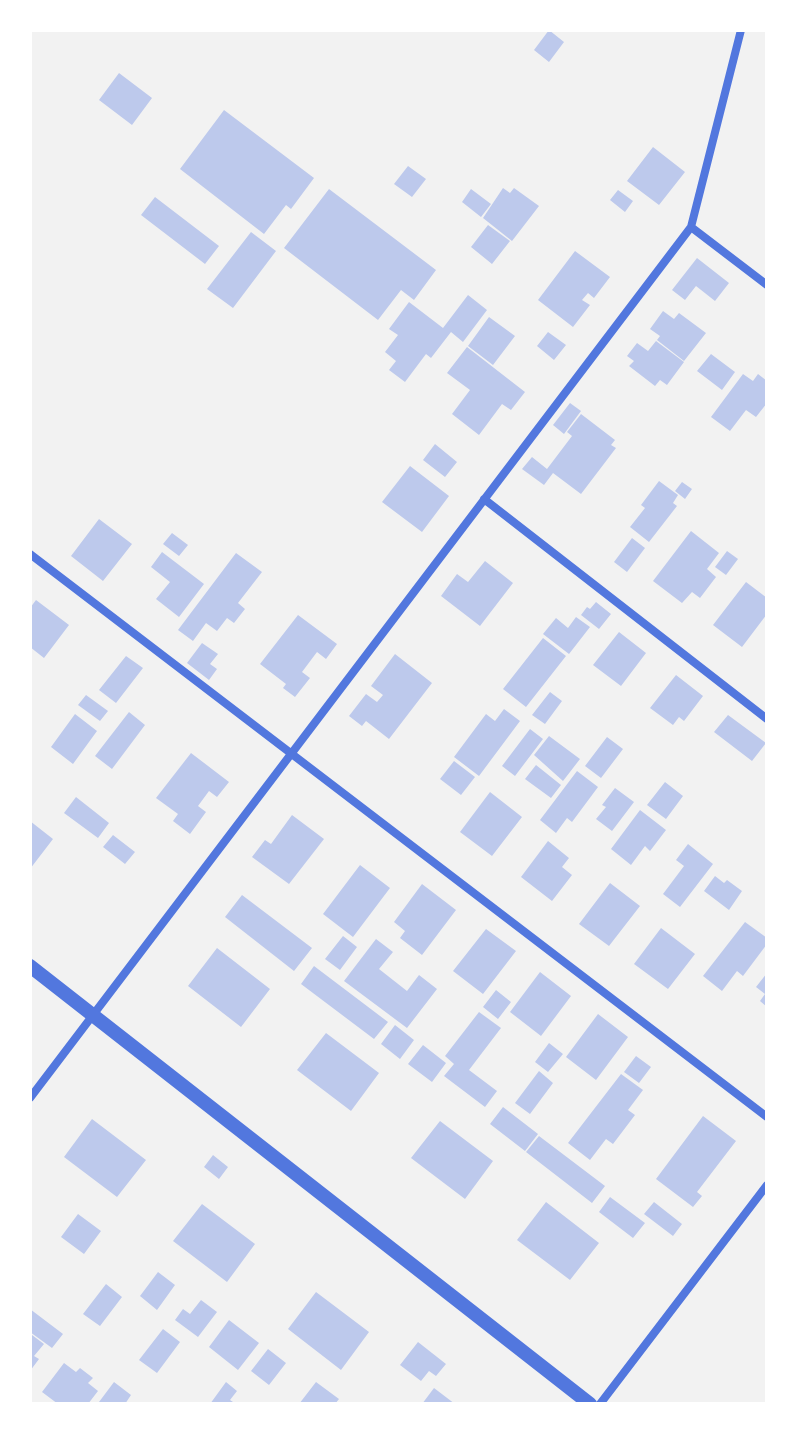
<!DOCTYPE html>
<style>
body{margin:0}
#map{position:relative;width:797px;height:1434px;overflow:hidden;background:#f2f2f2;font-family:"Roboto Condensed",sans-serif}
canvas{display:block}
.frame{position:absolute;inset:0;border:32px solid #fff;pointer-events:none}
</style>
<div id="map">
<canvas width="797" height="1434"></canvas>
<div class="frame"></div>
</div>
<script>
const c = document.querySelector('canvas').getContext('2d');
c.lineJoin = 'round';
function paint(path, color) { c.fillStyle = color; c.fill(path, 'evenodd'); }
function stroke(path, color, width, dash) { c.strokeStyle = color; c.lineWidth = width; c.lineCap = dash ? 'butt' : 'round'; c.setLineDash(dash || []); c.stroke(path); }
paint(new Path2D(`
 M549,30L564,42L549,62L534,50Z
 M119,73L152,98L132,125L99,100Z
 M224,110L314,178L291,209L286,205L264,234L180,169Z
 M653,147L685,172L659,205L627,181Z
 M408,166L426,179L412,197L394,184Z
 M503,188L510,193L514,188L539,206L512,241L483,218Z
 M329,189L436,270L414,300L401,290L378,320L284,248Z
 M471,189L491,204L481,217L462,202Z
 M618,190L633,201L625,212L610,200Z
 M155,197L219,246L205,264L141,215Z
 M488,225L510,241L492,264L471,247Z
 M251,232L276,251L233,308L207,289Z
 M575,251L610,277L594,298L588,293L582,300L590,305L573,327L538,300Z
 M697,258L729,283L715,301L696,286L685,300L672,290Z
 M468,295L487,310L463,342L451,332L431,358L426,354L405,382L389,370L396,361L385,352L398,335L389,329L409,302L443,328Z
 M663,311L674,319L679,313L706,333L684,361L657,340L660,336L650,329Z
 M489,317L515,336L493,365L468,346Z
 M548,332L566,345L554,360L537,346Z
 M656,341L684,362L667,385L660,380L655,386L629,366L634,361L627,356L637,343L648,351Z
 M467,347L525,392L511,410L502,404L479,435L452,414L470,390L447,373Z
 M711,354L735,372L722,390L697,371Z
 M743,374L753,381L758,374L767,381V403L756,417L746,410L730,431L711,417Z
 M570,403L581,411L564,434L553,425Z
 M581,414L615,440L611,445L616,448L581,494L553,473L544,485L522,469L532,457L547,469L572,436L567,432Z
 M435,444L457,462L445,477L423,460Z
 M410,466L449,496L422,532L382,502Z
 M659,481L678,495L673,503L677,506L649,542L630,527L645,508L641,505Z
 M682,482L692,489L685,499L675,491Z
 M99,519L132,544L103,581L71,556Z
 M691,531L719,553L707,569L716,577L700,598L692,592L682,603L653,581Z
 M172,533L188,545L179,556L163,544Z
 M632,538L645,548L627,572L614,562Z
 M727,551L738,559L726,575L715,567Z
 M162,552L204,584L179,617L156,599L170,582L151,567Z
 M236,553L262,572L238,603L245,609L234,623L227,618L217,631L206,623L193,641L178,630Z
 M485,561L513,583L480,626L441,596L457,574L468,582Z
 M746,582L767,598V614L742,647L713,625Z
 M36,600L69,625L44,658L30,647V608Z
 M596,602L611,614L599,629L581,615L587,607L590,609Z
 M298,615L337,644L326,659L317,652L302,672L310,678L295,697L283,688L286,684L260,664Z
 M576,617L590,627L569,654L543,634L556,618L568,628Z
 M619,632L646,653L621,686L593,665Z
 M543,638L566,656L526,707L503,689Z
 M202,643L218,654L210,664L217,669L209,680L187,663Z
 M395,654L432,683L389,739L366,721L362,726L349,716L366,694L377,702L383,695L371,686Z
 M126,656L143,668L116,703L99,690Z
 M676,675L703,696L684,721L679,717L673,725L650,708Z
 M550,692L562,701L545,724L532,715Z
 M86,695L108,711L100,721L78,705Z
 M504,709L520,721L479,776L454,757L486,714L495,721Z
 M129,712L145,725L112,769L95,756Z
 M75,714L97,731L73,764L51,747Z
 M728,715L766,743L752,761L714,732Z
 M530,729L543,739L515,776L502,766Z
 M549,736L580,759L563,781L534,755Z
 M607,737L623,749L601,778L585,766Z
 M191,753L229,782L217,797L209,791L198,806L206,812L190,834L173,821L178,814L156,798Z
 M454,761L475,777L461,795L440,779Z
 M536,765L561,785L551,798L525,779Z
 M577,771L598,787L572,822L567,818L556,833L540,820Z
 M665,782L683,796L666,819L647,805Z
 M615,788L634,802L612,831L596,819L606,807L602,805Z
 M490,792L522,817L492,856L460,832Z
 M76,797L109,823L98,838L64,813Z
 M640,810L666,830L650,851L645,846L631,865L611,849Z
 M292,815L324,839L289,884L252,857L265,840L271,844Z
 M30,821L53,839L30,869Z
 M113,835L135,852L125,864L103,847Z
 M548,841L569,858L562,867L572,875L552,901L521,877Z
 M688,844L713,864L680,907L663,894L684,866L676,860Z
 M360,865L390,888L353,937L323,914Z
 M715,876L724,883L727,880L742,891L729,910L704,891Z
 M610,883L640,906L609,946L579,924Z
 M422,884L456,910L422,955L400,938L405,931L394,922Z
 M242,895L312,948L294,971L225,917Z
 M745,922L767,938V944L743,976L737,971L722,991L703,976Z
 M661,928L695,954L668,989L634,964Z
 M486,929L516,951L483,994L453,971Z
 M343,936L357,947L340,970L325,959Z
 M376,939L393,952L379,969L407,991L419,975L437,989L407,1028L344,981Z
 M217,948L270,989L241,1027L188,986Z
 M314,966L388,1022L374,1039L301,984Z
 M540,972L571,996L541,1036L510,1012Z
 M767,973V1007L760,1001L765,994L756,987Z
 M496,990L511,1002L498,1019L483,1007Z
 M479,1012L501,1028L469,1070L497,1091L485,1107L444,1076L454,1064L445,1056Z
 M598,1014L628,1037L596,1080L566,1057Z
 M395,1025L414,1040L400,1059L381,1044Z
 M326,1033L379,1073L351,1111L297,1070Z
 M549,1043L563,1054L548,1072L535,1062Z
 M423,1045L446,1063L432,1082L408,1064Z
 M636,1056L651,1067L639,1083L624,1072Z
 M539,1071L553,1083L530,1114L515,1103Z
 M621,1074L643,1090L628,1110L635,1115L613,1144L606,1139L590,1160L568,1143Z
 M503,1107L538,1134L525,1151L490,1124Z
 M703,1116L736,1141L697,1192L702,1196L693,1207L656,1179Z
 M92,1119L146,1160L117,1197L64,1157Z
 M440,1121L493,1161L465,1199L411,1158Z
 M539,1136L605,1186L592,1203L526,1152Z
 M213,1155L228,1167L219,1179L204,1167Z
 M610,1197L645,1223L633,1238L599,1212Z
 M546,1202L599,1243L570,1280L517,1240Z
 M654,1202L682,1224L673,1236L644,1214Z
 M202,1204L255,1244L227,1282L173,1241Z
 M78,1214L101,1231L84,1254L61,1237Z
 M158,1272L175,1285L157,1310L140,1296Z
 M106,1284L122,1297L100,1326L83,1314Z
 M316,1292L369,1332L341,1370L288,1329Z
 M201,1300L217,1312L198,1337L175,1320L183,1309L190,1314Z
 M30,1309L63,1334L52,1348L30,1332Z
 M229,1320L259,1343L238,1370L209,1347Z
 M163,1329L180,1342L157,1373L139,1360Z
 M32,1335L44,1344L34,1356L39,1359L30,1371V1338Z
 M418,1342L446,1364L436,1376L429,1371L421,1381L400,1365Z
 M268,1349L286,1363L269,1385L251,1371Z
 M64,1363L76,1372L80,1368L93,1378L88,1383L98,1391L88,1404H58L42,1392Z
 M114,1382L131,1395L125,1404H101L99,1402Z
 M226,1382L237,1391L230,1400L236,1404H210Z
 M316,1382L339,1399L335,1404H299Z
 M434,1388L455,1404H422Z`), '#bdc9ec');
stroke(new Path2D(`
 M691,227L767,285
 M484,499L767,719
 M30,554L767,1117
 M30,1098L691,227L741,30
 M600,1404L767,1185`), '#5277de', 8);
stroke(new Path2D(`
 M30,966L590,1404`), '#5277de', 14);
</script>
